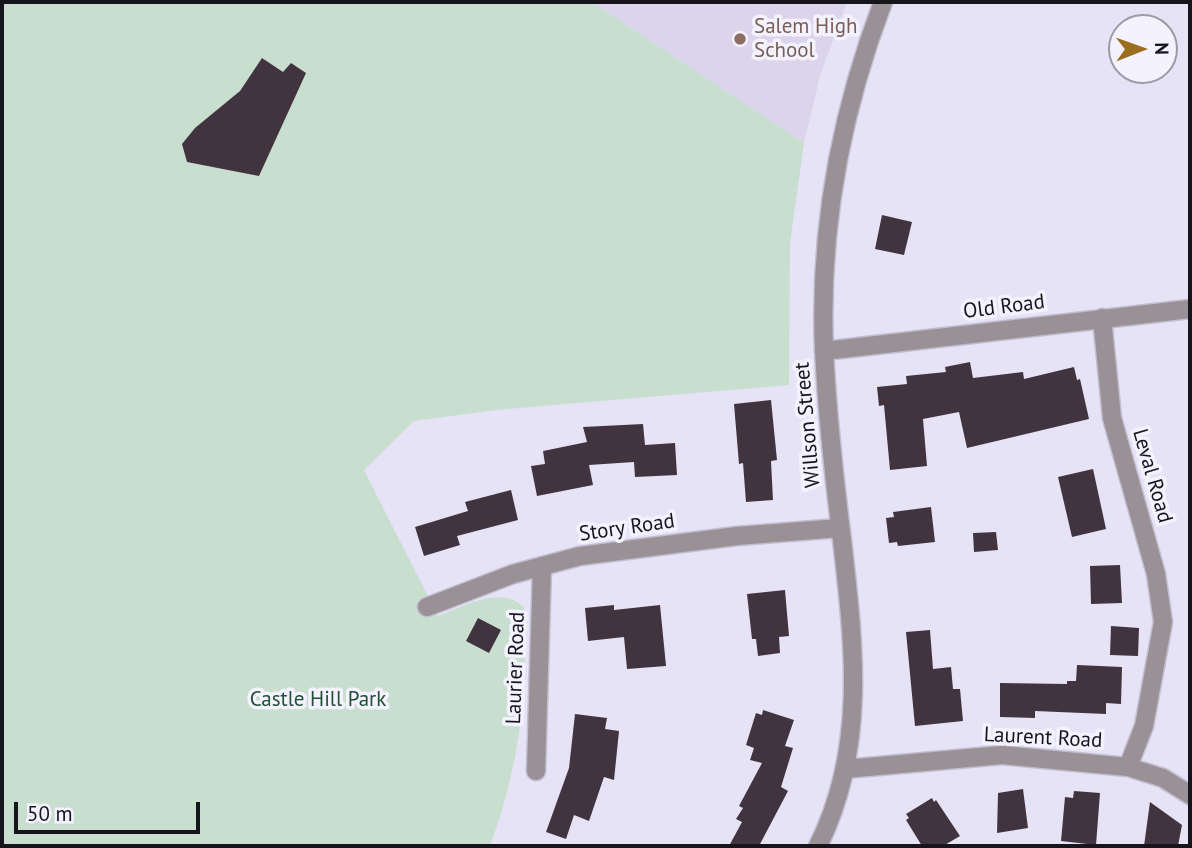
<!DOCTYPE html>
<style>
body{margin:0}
#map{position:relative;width:1192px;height:848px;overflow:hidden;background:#e7e3f7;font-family:"PT Sans",sans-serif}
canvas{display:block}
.frame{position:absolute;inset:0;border:4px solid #17151c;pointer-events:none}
.north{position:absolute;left:1108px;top:14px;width:70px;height:70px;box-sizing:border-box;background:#f4f2fe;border:2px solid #9c9aa4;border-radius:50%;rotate:89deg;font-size:19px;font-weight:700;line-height:28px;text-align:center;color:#17151c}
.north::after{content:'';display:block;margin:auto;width:24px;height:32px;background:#9b6d1e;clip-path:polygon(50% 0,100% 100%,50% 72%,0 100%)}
.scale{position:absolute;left:14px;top:802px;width:186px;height:32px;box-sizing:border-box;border:4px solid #17151c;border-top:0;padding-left:9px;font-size:21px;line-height:24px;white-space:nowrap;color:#17151c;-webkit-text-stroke:5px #f4f2fe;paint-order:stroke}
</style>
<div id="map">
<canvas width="1192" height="848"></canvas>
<div class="frame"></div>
<div class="north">N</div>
<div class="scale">50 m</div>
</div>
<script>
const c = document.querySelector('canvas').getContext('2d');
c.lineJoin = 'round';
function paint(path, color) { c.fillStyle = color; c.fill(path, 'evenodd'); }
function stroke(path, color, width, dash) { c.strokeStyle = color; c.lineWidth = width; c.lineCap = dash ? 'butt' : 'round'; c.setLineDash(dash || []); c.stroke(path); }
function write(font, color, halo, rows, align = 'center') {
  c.font = font + ' "PT Sans",sans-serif'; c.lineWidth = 7; c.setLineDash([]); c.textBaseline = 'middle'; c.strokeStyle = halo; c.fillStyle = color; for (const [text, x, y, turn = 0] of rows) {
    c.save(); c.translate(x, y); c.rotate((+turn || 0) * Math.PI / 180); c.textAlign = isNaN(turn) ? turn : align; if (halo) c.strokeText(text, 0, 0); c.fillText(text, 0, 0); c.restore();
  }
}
paint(new Path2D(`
 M592,2H847L820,76L804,143Z`), '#dcd4ea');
paint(new Path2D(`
 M2,2H592L804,143L790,243L789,385L496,410L414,421L364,470L438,616C465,606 500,585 524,607C529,690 519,768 490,846H2Z`), '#c8decf');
paint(new Path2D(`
 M262,58L283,72L291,63L306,73L259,176L187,162L182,144L195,128L240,91Z
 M882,215L912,222L904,255L875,249Z
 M970,362L973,378L1023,372L1024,379L1074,367L1077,380L1080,379L1089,419L967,448L959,412L923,419L927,466L890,470L884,405L879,406L877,387L907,384L906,376L946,372L945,367Z
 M771,400L777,460L771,461L773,500L746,502L743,463L739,464L734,404Z
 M643,424L645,445L675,443L677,475L635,477L634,462L589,465L593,485L537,496L531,466L545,464L543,451L587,442L583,427Z
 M1093,469L1106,529L1072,537L1058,477Z
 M511,490L518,520L457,536L460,545L424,556L415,527L468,511L465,502Z
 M931,507L935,542L898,546L897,542L889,543L886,518L894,517L893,512Z
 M996,532L998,550L974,552L973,533Z
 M1120,565L1122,603L1091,604L1090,566Z
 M785,590L789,636L779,637L780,653L758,656L756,639H752L747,594Z
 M614,605V610L660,605L666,666L627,669L624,637L588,641L585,608Z
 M478,618L501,630L489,653L466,641Z
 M1111,626L1139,628L1138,656L1110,655Z
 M930,630L933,669L951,667L953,689H960L963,721L915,726L906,632Z
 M1077,665L1122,667L1121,704L1106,703V714L1035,711V718L1000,717V683L1067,684V681H1076Z
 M763,710L794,720L785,746L793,748L781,787L788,791L759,846H729L742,822L736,819L743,808L739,806L762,763L750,760L754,748L746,745L756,713L762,715Z
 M575,714L607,718L605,729L619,731L614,780L604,777L589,821L574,815L566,839L546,832L569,768Z
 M1023,789L1028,828L997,833L998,793Z
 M1074,791L1100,793L1096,845L1061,841L1065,797L1073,798Z
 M932,798L934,802L936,800L960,836L943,846H922L906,820L909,818L906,814Z
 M1150,802L1182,825L1178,846H1144Z`), '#42343f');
const minor = new Path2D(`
 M1102,318L1112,418L1156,574L1163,622L1144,726L1128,767
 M824,351L1190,309
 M427,607L513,574L580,556L737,536L840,528
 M845,769L1002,755L1128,767L1163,778L1190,795
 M536,771L542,566`);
const tertiary = new Path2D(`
 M818,846C867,748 854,644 842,540C834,477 827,412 824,349C819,228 840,115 883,2`);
stroke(minor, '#c2bed0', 21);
stroke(tertiary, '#c2bed0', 21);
stroke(minor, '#999196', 18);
stroke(tertiary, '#999196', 18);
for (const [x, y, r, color] of [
 [740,39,7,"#8d6e63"]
]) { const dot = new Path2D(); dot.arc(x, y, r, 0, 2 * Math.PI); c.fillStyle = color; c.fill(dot); stroke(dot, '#f4f2fe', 2.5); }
write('21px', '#785e54', '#f4f2fe', [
 ["Salem High",754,27],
 ["School",754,51]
], 'left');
write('21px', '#17151c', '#f4f2fe', [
 ["Old Road",1004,307,-7],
 ["Willson Street",808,425,-95],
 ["Leval Road",1152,476,74],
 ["Story Road",627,528,-8],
 ["Laurier Road",516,668,-88],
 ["Laurent Road",1043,738,3]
]);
write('21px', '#1f5033', '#f4f2fe', [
 ["Castle Hill Park",318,700]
]);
</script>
